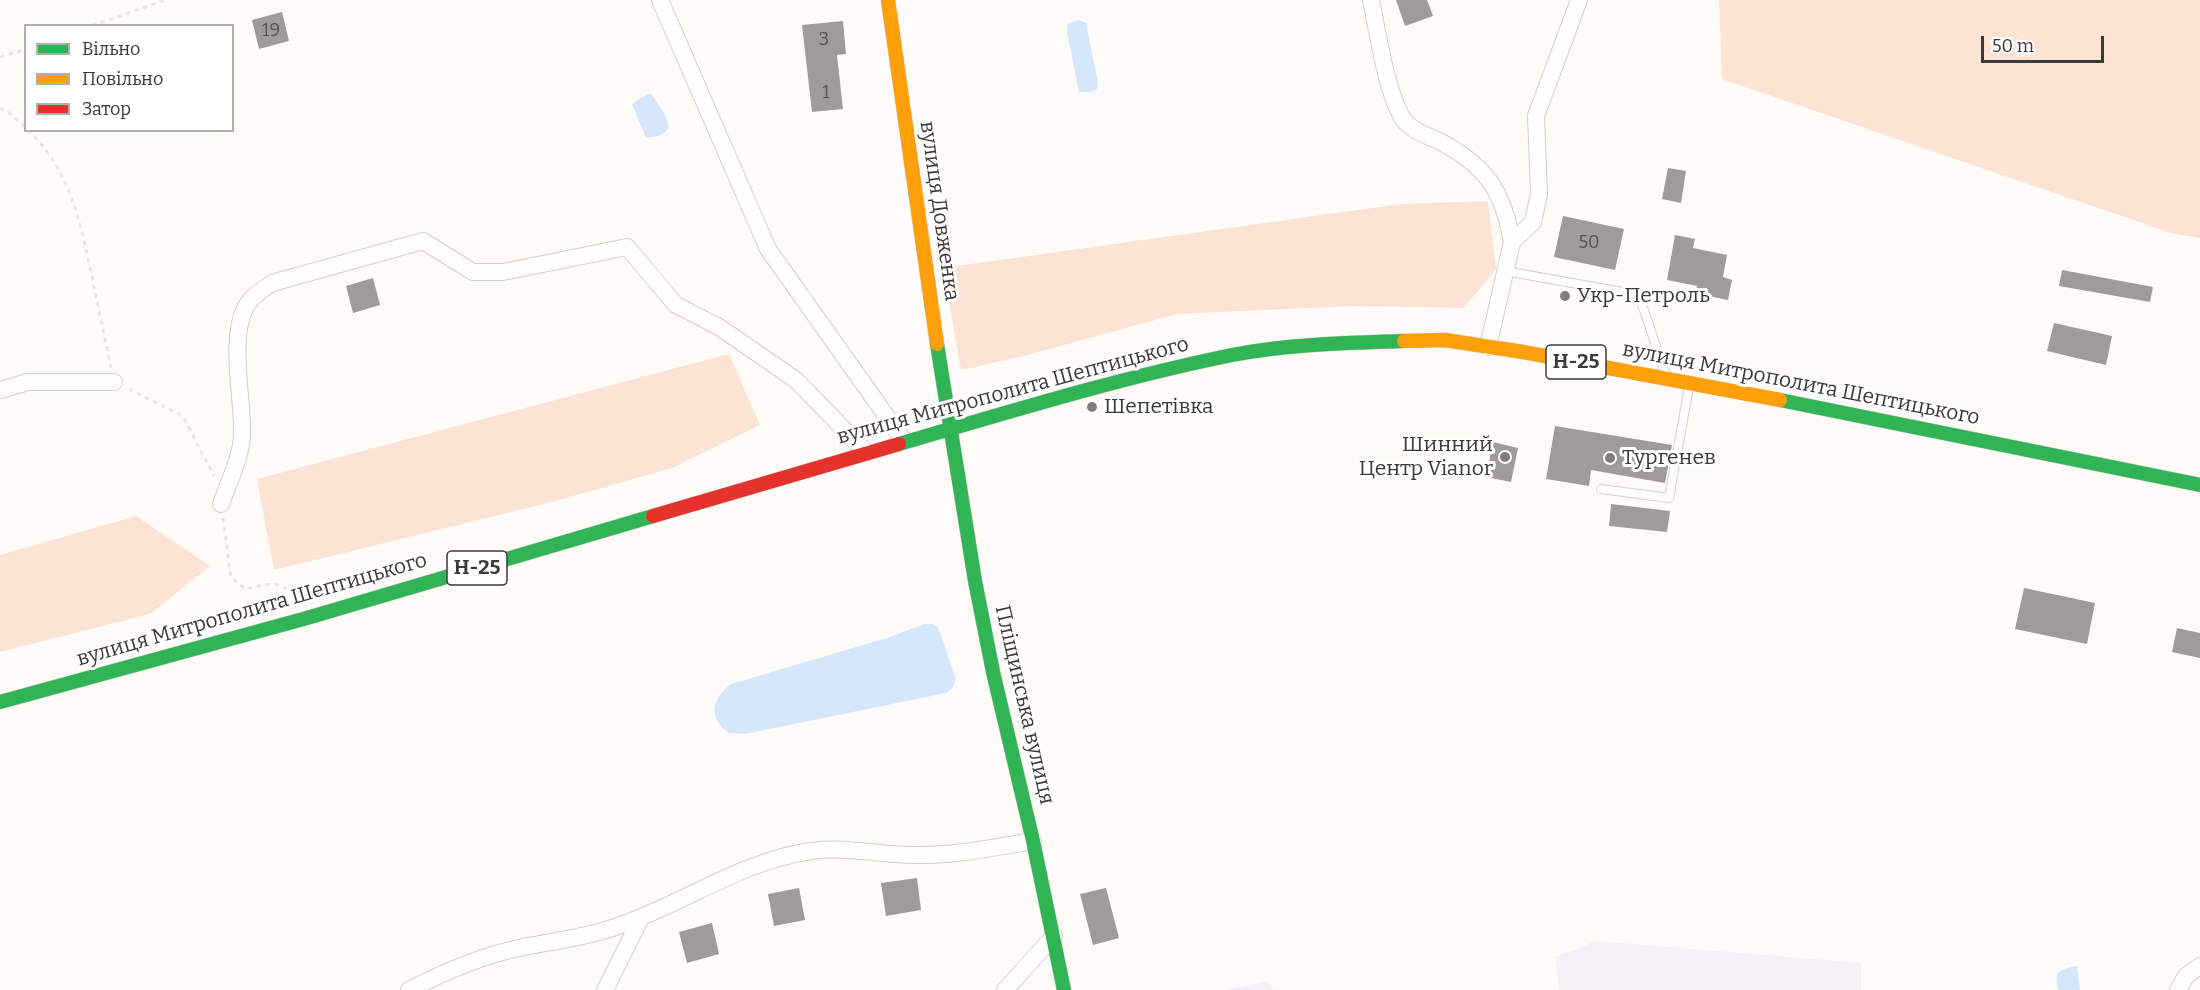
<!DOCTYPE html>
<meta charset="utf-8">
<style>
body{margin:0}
#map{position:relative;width:2200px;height:990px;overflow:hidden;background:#fefbf9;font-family:Bitter,serif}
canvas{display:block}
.legend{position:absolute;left:24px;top:24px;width:210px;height:108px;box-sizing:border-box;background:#fff;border:2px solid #b1b0b0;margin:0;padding:8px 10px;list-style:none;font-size:18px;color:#3c3a39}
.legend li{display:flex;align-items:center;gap:12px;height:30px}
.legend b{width:30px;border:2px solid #b1b0b0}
.scale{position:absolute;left:1981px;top:36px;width:123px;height:27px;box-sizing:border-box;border:3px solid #3c3a39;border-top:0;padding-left:8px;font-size:18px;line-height:21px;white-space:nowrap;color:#3c3a39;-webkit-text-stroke:4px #fff;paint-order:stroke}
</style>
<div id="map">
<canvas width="2200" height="990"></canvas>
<ul class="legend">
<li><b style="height:8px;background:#30b455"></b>Вільно</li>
<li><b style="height:8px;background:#ff9f0a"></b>Повільно</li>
<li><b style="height:8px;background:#e5322d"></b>Затор</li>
</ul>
<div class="scale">50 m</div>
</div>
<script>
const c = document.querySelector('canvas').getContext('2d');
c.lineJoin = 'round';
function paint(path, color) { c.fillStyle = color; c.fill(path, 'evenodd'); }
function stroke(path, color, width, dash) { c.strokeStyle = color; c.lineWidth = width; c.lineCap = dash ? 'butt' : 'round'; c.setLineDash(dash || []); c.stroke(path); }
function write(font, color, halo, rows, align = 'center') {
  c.font = font + ' Bitter,serif'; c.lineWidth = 6; c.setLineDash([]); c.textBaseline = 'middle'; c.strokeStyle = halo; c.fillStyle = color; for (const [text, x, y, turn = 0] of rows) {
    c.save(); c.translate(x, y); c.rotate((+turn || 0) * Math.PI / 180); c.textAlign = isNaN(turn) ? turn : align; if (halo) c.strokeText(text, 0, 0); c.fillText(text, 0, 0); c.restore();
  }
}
paint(new Path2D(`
 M1596,941L1861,963V990H1559L1556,957Z
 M1267,981L1274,990H1225Z`), '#f3f1f7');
paint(new Path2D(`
 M1719,0H2200V238L2171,233L1722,79Z
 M1488,201L1496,269L1464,308L1353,306L1177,314L1020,357L961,370L943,268L1401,204Z
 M729,354L760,425L672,468L552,502L274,570L257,479Z
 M136,516L210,566L150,614L0,652V555Z`), '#fce3d4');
paint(new Path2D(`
 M1079,20L1086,23L1098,83L1097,89L1091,92H1079L1067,32V24Z
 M647,94H651C664,114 685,134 646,138L632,104Z
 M925,624H932L938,627L956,679L953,687L946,693L745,734L729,733C708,718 711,699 731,684L890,637Z
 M2077,966L2080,990H2059C2052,971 2061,969 2077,966Z`), '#d5e7fb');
paint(new Path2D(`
 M1396,0H1427L1433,16L1405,26Z
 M282,12L289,41L259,49L252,20Z
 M843,21L846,54L837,55L843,109L812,112L802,25Z
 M1668,168L1686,171L1681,203L1662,199Z
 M1563,216L1624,229L1615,270L1554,257Z
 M1675,235L1695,239L1693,248L1727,255L1723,277L1732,280L1728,300L1695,293L1697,286L1667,280Z
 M2062,270L2153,287L2150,302L2059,286Z
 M373,278L380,305L353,313L346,286Z
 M2054,323L2112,336L2106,365L2047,351Z
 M1555,426L1672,445L1665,483L1591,470L1589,486L1546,479Z
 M1493,442L1518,448L1511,482L1486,477Z
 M1611,504L1670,511L1667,532L1609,526Z
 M2024,588L2095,603L2087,644L2015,629Z
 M2177,628L2200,633V658L2172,652Z
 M917,878L921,910L886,916L881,883Z
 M799,888L805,920L774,926L768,894Z
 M1106,888L1119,938L1093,945L1080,894Z
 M712,923L719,954L687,963L679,932Z`), '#9e9c9b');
const lane = new Path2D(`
 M1505,271L1639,295L1665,373
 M1601,489L1669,498L1689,387`);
const street = new Path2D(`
 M660,0L768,249L904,441
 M1371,0C1378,33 1386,91 1403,119C1411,131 1429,136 1441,142C1487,167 1503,191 1512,242
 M1488,347L1512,242L1533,222L1539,194L1536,116L1579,0
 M0,390L28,382H114
 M221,504C229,481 242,456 242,433C243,397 229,342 245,308C251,297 262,290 272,283L423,241L473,272H503L627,247L676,305L719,327L796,380L866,452
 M409,990C444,972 481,956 519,948C553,941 589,937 621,925C686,902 742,861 811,851C847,846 885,856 920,855C958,855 996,847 1033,841
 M605,990L641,918
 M1005,990L1054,936
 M2178,990L2186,976L2200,966`);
const fast = new Path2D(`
 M937,344L975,581L993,672L1033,841L1064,990
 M1780,400L2200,485
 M899,444C1009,412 1119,378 1232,355C1288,344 1347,343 1404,341
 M0,702L307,618L653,516`);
const slow = new Path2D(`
 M888,0L937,344
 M1404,341L1445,340L1523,352L1780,400`);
const jam = new Path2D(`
 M653,516L899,444`);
stroke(lane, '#d2d0ce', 10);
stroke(street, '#d2d0ce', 18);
stroke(fast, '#d2d0ce', 15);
stroke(slow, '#d2d0ce', 15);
stroke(jam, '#d2d0ce', 15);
stroke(new Path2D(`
 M92,26L165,0
 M0,57L26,49
 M0,108L11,114L26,128
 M28,130C71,172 80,221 92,277C98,307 105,337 111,368
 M129,389L183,416L214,476
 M223,518L231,578L246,589C265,584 283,579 295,598`), '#e6e6e5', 3, [4.5, 4.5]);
stroke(lane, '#fffefe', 8);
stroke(street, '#fffefe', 16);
stroke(fast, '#30b455', 14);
stroke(slow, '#ff9f0a', 14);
stroke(jam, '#e5322d', 14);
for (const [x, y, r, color] of [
 [1565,296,6,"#807e7c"],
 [1092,407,6,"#807e7c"],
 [1505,457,6,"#807e7c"],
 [1610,458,6,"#807e7c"]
]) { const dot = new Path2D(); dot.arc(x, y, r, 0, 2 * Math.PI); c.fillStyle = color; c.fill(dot); stroke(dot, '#fff', 2); }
write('18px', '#545252', null, [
 ["19",271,31],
 ["3",824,40],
 ["1",826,93],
 ["50",1589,243]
]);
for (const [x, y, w] of [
 [1576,362,60],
 [477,568,60]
]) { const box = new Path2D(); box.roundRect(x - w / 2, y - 17, w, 34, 4.5); c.fillStyle = '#fff'; c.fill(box); stroke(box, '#3c3a39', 1.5); }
write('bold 20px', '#3c3a39', null, [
 ["Н-25",1576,362],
 ["Н-25",477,568]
]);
write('21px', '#3c3a39', '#fff', [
 ["вулиця Довженка",939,211,82],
 ["вулиця Митрополита Шептицького",1801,384,11],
 ["вулиця Митрополита Шептицького",1013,391,-15],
 ["вулиця Митрополита Шептицького",252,610,-16],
 ["Пліщинська вулиця",1024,705,77]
]);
write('21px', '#3c3a39', '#fff', [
 ["Укр-Петроль",1577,296],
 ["Шепетівка",1104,407],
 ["Шинний",1493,445,"right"],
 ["Центр Vianor",1493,469,"right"],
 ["Тургенев",1622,458]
], 'left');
</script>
